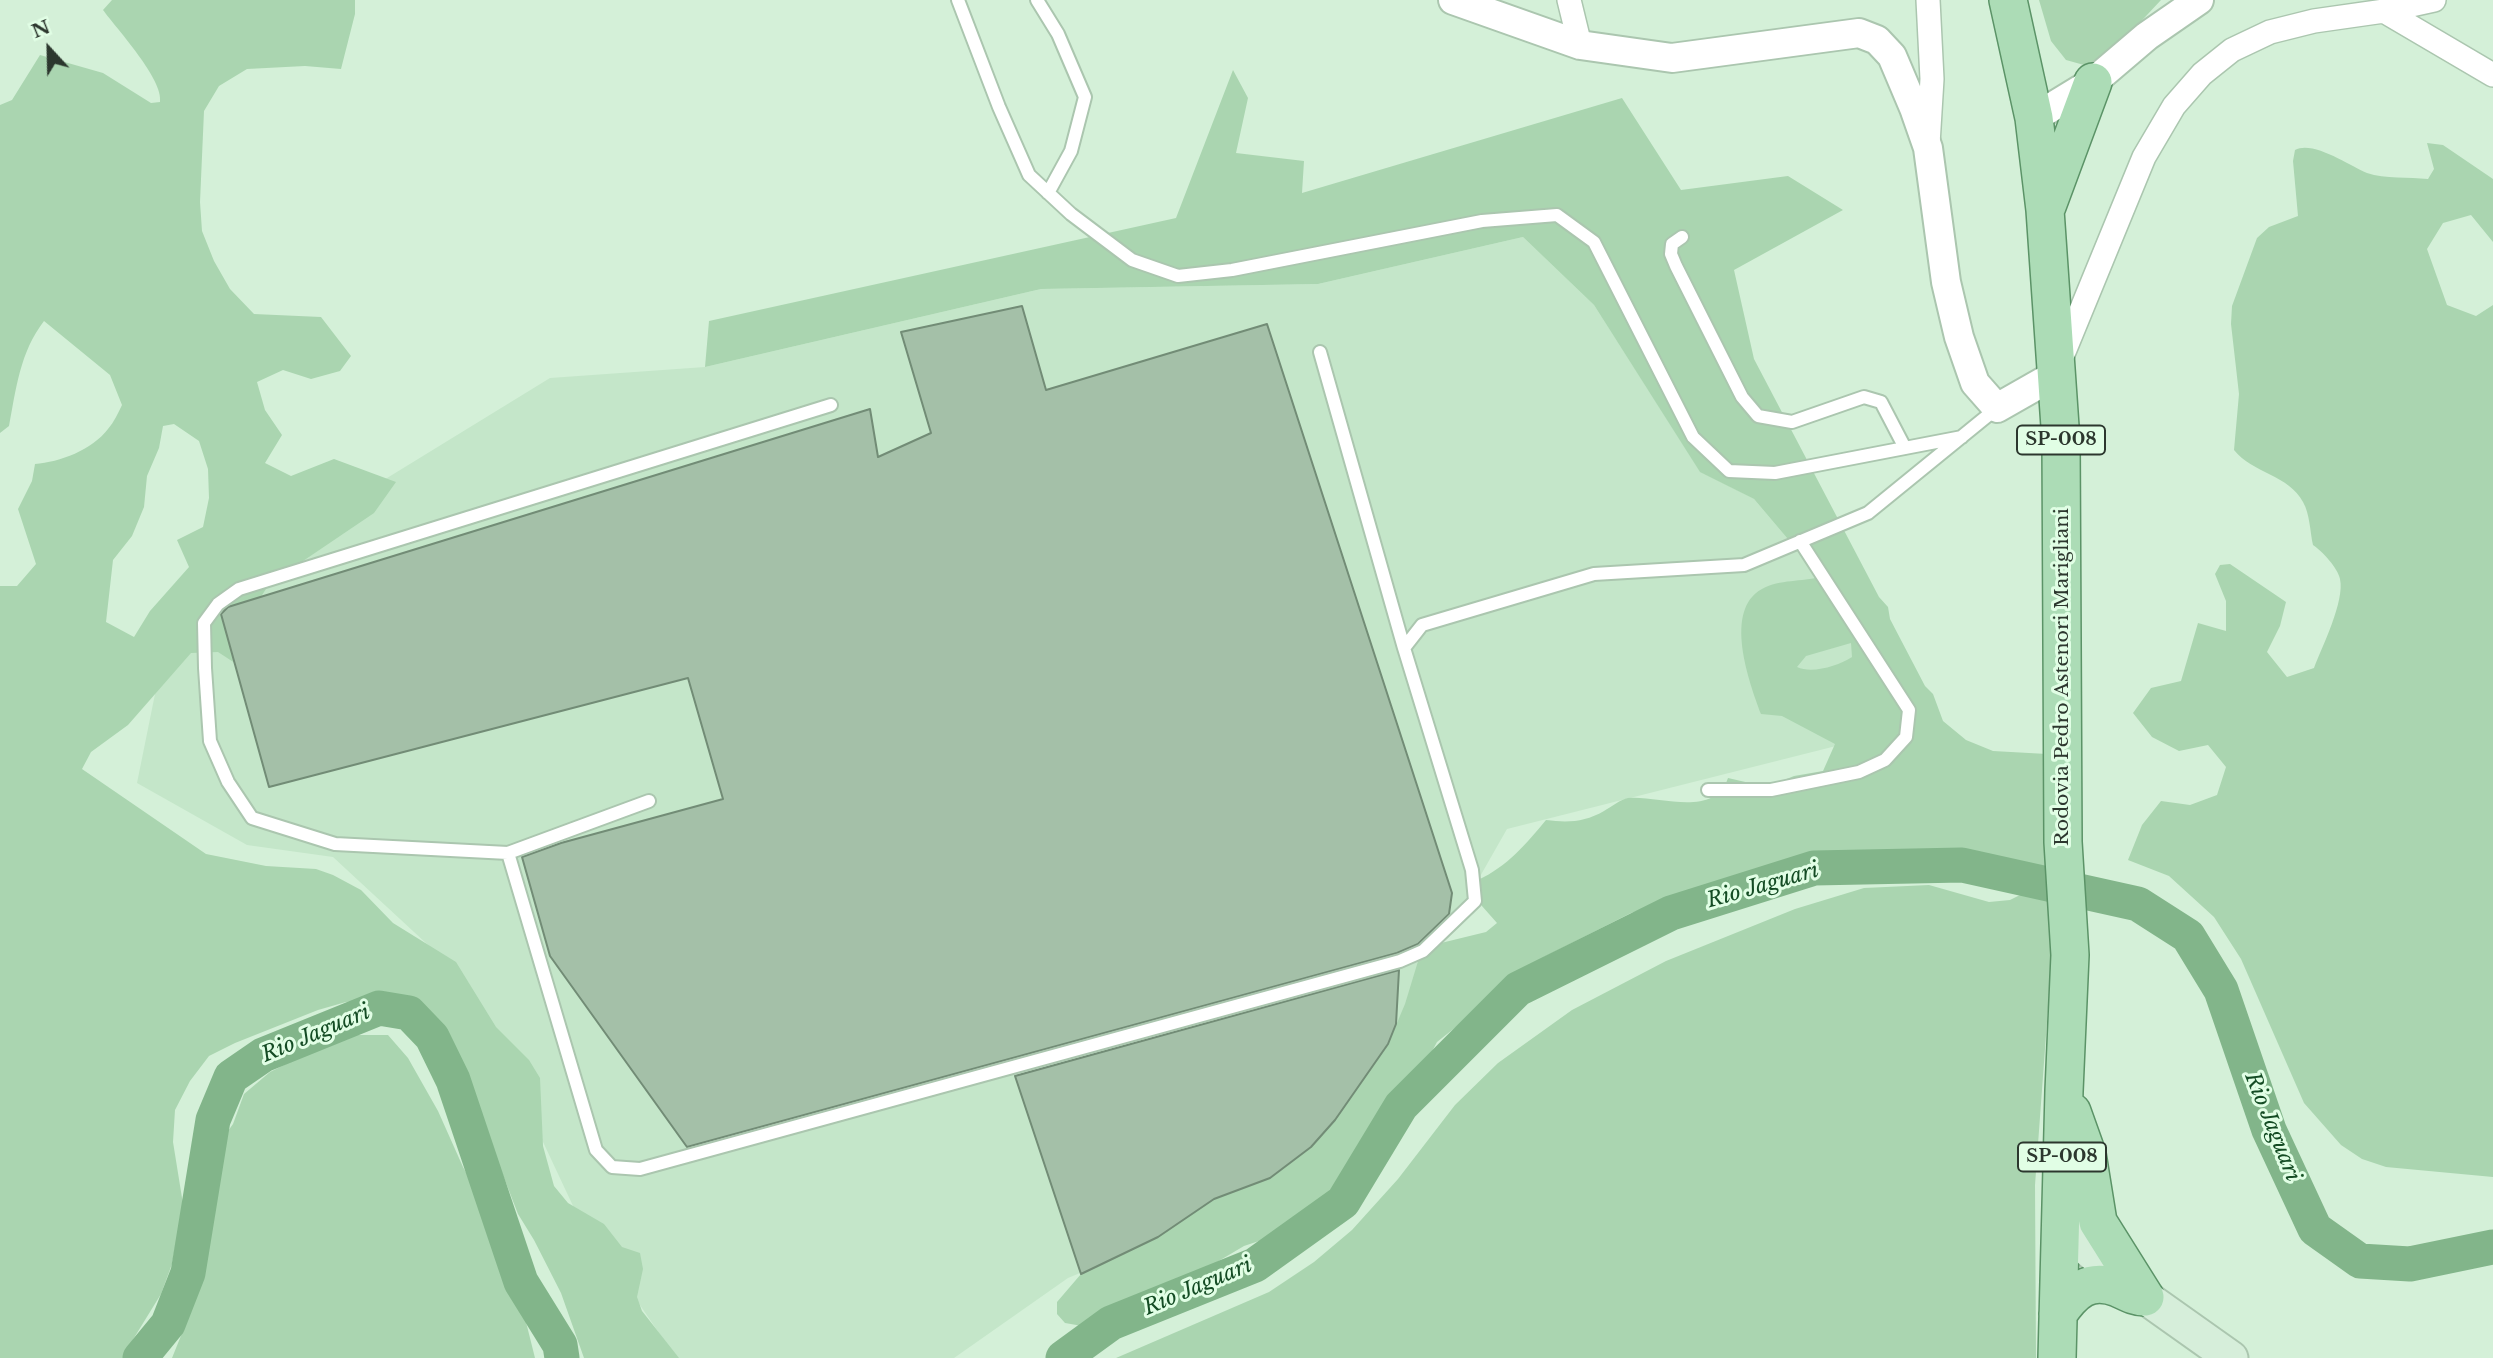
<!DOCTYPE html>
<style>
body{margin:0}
#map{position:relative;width:2493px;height:1358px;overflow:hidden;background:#d4f0d8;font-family:"Libre Baskerville",serif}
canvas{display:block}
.north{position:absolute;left:14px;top:14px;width:70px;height:70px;-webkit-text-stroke:5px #e1fee5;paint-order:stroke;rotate:338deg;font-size:19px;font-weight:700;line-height:28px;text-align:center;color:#2c372e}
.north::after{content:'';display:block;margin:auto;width:24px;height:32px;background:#2c372e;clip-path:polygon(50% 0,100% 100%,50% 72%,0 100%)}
</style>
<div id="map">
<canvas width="2493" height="1358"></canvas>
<div class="north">N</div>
</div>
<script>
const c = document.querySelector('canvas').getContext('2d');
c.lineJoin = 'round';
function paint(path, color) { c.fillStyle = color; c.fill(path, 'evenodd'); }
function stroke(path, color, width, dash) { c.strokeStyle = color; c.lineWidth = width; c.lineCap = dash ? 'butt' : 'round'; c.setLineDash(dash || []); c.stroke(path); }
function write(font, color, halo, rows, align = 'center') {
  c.font = font + ' "Libre Baskerville",serif'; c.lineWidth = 6; c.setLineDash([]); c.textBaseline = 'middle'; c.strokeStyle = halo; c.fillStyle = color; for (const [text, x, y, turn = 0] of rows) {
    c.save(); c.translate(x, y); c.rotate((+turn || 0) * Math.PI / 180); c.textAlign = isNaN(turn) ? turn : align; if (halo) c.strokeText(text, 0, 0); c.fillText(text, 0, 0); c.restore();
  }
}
paint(new Path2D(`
 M1523,237L1594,305L1700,471L1754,499L1852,615V657L1840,745L1507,829L1396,1024L1242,1205L1068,1278L954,1358H676L574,1208L468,982L333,857L247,845L137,783L172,610L550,378L705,367L1041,289L1318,284Z`), '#c4e6c9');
paint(new Path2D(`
 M112,0H355V14L341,69L305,66L247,69L219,86L204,111L200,202L202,231L214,261L230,289L254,314L321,317L351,356L340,371L311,379L283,370L257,382L265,410L282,435L265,463L291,476L334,459L396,482L374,513L269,584L244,624L241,667L218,652L191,653L128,725L91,752L82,769L206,854L266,866L316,869L333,875L361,890L393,923L456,962L496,1027L529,1060L540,1078L543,1146L554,1186L568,1203L604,1224L622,1247L640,1253L643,1269L637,1297L642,1311L679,1358H584L561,1293L534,1240L518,1214L464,1074L450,1048L426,1029L405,1005L376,999L346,1002L318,1010L235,1043L209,1056L190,1081L175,1110L173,1142L183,1204L172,1264L161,1294L129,1346L126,1358H0V586H17L36,564L18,509L32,481L35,464C60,462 92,450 108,429C114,422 118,413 122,405L110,375L44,321C20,352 16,389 9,426L0,433V105L12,100L40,55L103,73L151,103L160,102C164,80 117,29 103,10ZM174,424L199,441L208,469L209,498L203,527L177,540L189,567L150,611L134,637L106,622L113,560L132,536L144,507L147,476L159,448L163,426Z
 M2039,0H2161L2104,61L2084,65L2066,60L2051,41Z
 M1233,70L1248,98L1236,153L1304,161L1302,193L1622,98L1681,190L1788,176L1843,210L1734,270L1754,359L1879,597L1888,607L1890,619L1925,686L1933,694L1943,721L1966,740L1993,751L2047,754L2054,825L2051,967L2035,1185L2036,1358H1116L1269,1292L1314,1262L1352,1230L1398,1179L1455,1105L1498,1063L1572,1010L1666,961L1795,909L1864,888L1929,885L1989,902L2010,900L2026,892V883L2020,877L1975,853L1841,856L1805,862L1739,884L1693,893L1631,913L1544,957L1437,1042L1378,1152L1347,1203L1334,1216L1244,1246L1119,1320L1088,1327L1065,1323L1057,1314V1302L1081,1274L1158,1237L1214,1199L1311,1147L1335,1120L1388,1044L1405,1004L1419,958L1441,943L1486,932L1497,923L1474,897L1478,880C1508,866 1526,844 1546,820C1568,823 1585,822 1604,811C1611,807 1621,799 1628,798C1658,795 1714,819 1728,778L1767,787L1794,776L1823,771L1835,744L1782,716L1761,714C1749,682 1723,610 1762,589C1780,579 1802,582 1820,577L1754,499L1700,472L1594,305L1523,237L1318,284L1041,289L705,367L709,321L1176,218ZM1851,643L1852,657C1838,666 1812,674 1797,667L1806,656Z
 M2427,143L2443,145L2493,179V242L2471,215L2443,223L2427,249L2447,305L2476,316L2493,305V1177L2386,1167L2362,1159L2341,1145L2304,1103L2241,959L2214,917L2169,876L2128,860L2142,825L2161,801L2190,805L2217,795L2226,767L2208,745L2179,751L2152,737L2133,713L2151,688L2181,681L2198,623L2226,631V601L2215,574L2220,565L2230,564L2286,602L2280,626L2267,652L2287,677L2314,668C2322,647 2345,601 2340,579C2338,568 2322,551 2313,545C2310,532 2310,514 2303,502C2289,475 2252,473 2234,450L2239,394L2231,324L2232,306L2257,238L2269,227L2298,216L2293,161L2295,150C2313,140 2350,166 2367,173C2385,179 2409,177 2428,179L2434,169Z
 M356,1035H388L408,1058L438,1111L463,1167L492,1219L521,1302L535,1358H172L195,1301L203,1269L210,1177L216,1148L233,1124L244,1094L270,1072L296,1059Z`), '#aad5b0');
stroke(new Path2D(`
 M140,1358L168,1324L188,1273L213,1120L231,1077L263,1055L379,1008L409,1013L432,1037L453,1080L521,1282L560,1345L562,1358
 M1063,1358L1111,1323L1255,1265L1343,1202L1401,1106L1518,989L1671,913L1814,868L1962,865L2138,904L2188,936L2221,990L2269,1130L2315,1229L2360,1261L2410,1264L2493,1247`), '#82b58a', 35);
const building = new Path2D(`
 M1022,306L1046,390L1267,324L1452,893L1449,914L1418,944L1397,953L687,1147L550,956L522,857L561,843L723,799L688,678L269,787L221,614L228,607L870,409L878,457L931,433L901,332Z
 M1399,970L1396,1024L1388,1044L1335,1120L1311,1147L1270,1178L1214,1199L1158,1237L1081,1274L1015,1076Z`);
paint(building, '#a4c0a8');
stroke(building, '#728c76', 2);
const service = new Path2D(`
 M958,0L999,107L1029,175L1071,214L1132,260L1178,276L1232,270L1482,221L1557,215L1594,242L1693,437L1729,471L1775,473L1962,437
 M1037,0L1058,34L1085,97L1071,151L1048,193
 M1682,237L1672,244L1671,254L1676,266L1742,397L1758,416L1792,422L1864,397L1881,402L1905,448
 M1320,352L1404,648L1422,625L1594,574L1744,565L1868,513L1997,408
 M1708,790H1771L1859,772L1885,760L1906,737L1909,710L1800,541
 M649,801L508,853L335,844L252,818L228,782L210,741L205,668L204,623L218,604L239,589L831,405
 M508,853L596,1150L612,1167L640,1169L1400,961L1423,951L1475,901L1472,870L1404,648`);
const minor = new Path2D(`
 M1569,0L1580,45
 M2384,11L2493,75
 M1928,144L1932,79L1928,0
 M2061,359L2144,157L2174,106L2202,74L2232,50L2270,32L2314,21L2384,11L2434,0`);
const tertiary = new Path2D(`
 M1453,0L1580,45L1672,58L1859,33L1877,40L1892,56L1914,108L1928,148L1946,282L1959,337L1975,383L1997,408L2055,375
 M2034,118L2093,82L2147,36L2199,0`);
const secondary = new Path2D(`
 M2061,1227L2145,1297L2231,1358`);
const primary = new Path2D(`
 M2008,0L2034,118L2045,210L2061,441L2063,842L2070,955L2064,1091L2057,1358
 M2047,206L2093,82
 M2072,1112L2087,1154L2098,1222L2145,1297
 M2058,1314C2074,1291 2089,1277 2118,1288C2127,1292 2135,1297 2145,1297`);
stroke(service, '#abc6af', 16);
stroke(minor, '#abc6af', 26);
stroke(tertiary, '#abc6af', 32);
stroke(secondary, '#abc6af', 37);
stroke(primary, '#5b9367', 40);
stroke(service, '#fff', 12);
stroke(minor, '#fff', 23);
stroke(tertiary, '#fff', 28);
stroke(secondary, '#d6eeda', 33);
stroke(primary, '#acdcb6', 37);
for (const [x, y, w] of [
 [2061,440,88],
 [2062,1157,88]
]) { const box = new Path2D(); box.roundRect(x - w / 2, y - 14.5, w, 29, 5); c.fillStyle = '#e1fee5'; c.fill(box); stroke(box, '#2c372e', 2); }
write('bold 18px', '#2c372e', null, [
 ["SP-008",2061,440],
 ["SP-008",2062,1157]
]);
write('19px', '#2c372e', '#e1fee5', [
 ["Rodovia Pedro Astenori Marigliani",2063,677,-90]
]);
write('italic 21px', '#144c24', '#e1fee5', [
 ["Rio Jaguari",1763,886,-16],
 ["Rio Jaguari",316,1034,-23],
 ["Rio Jaguari",2272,1127,68],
 ["Rio Jaguari",1198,1287,-23]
]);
</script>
